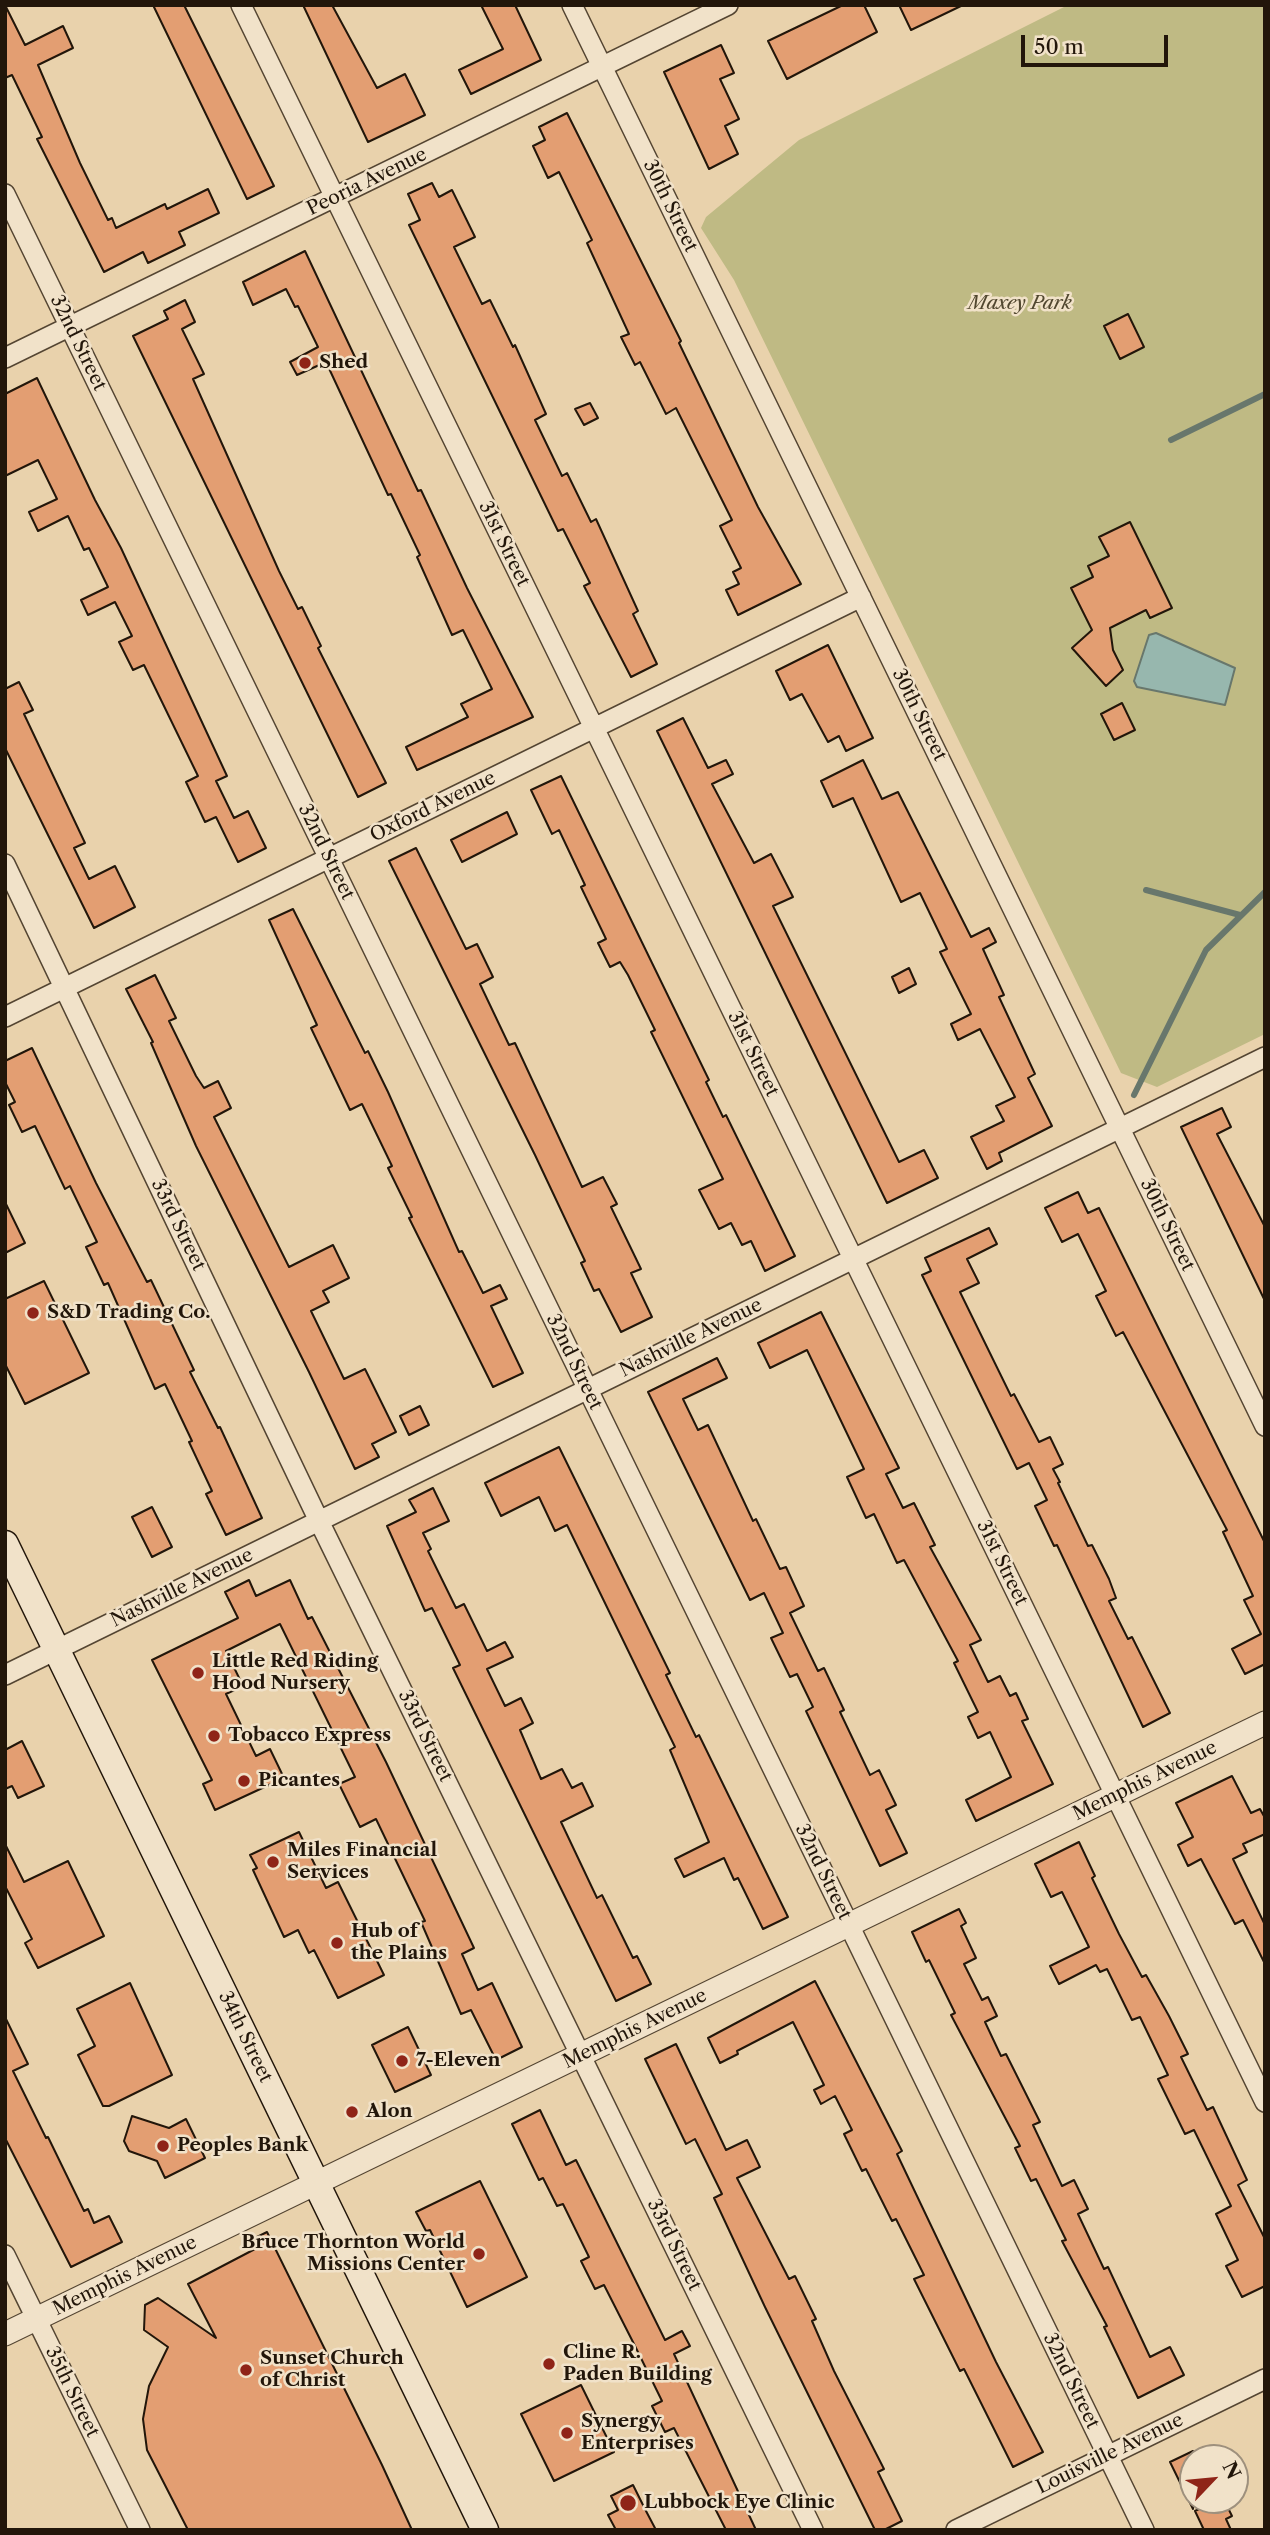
<!DOCTYPE html>
<style>
body{margin:0}
#map{position:relative;width:1270px;height:2535px;overflow:hidden;background:#e9d2ac;font-family:"Libre Caslon Text",serif}
canvas{display:block}
.frame{position:absolute;inset:0;border:7px solid #22160a;pointer-events:none}
.north{position:absolute;left:1179px;top:2444px;width:70px;height:70px;box-sizing:border-box;background:#f1e2c9;border:2px solid #9e907d;border-radius:50%;rotate:64deg;font-size:19px;font-weight:700;line-height:28px;text-align:center;color:#22160a}
.north::after{content:'';display:block;margin:auto;width:24px;height:32px;background:#8f2418;clip-path:polygon(50% 0,100% 100%,50% 72%,0 100%)}
.scale{position:absolute;left:1021px;top:35px;width:147px;height:32px;box-sizing:border-box;border:4px solid #22160a;border-top:0;padding-left:9px;font-size:21px;line-height:24px;white-space:nowrap;color:#22160a;-webkit-text-stroke:5px #f1e2c9;paint-order:stroke}
</style>
<div id="map">
<canvas width="1270" height="2535"></canvas>
<div class="frame"></div>
<div class="north">N</div>
<div class="scale">50 m</div>
</div>
<script>
const c = document.querySelector('canvas').getContext('2d');
c.lineJoin = 'round';
function paint(path, color) { c.fillStyle = color; c.fill(path, 'evenodd'); }
function stroke(path, color, width, dash) { c.strokeStyle = color; c.lineWidth = width; c.lineCap = dash ? 'butt' : 'round'; c.setLineDash(dash || []); c.stroke(path); }
function write(font, color, halo, rows, align = 'center') {
  c.font = font + ' "Libre Caslon Text",serif'; c.lineWidth = 5; c.setLineDash([]); c.textBaseline = 'middle'; c.strokeStyle = halo; c.fillStyle = color; for (const [text, x, y, turn = 0] of rows) {
    c.save(); c.translate(x, y); c.rotate((+turn || 0) * Math.PI / 180); c.textAlign = isNaN(turn) ? turn : align; if (halo) c.strokeText(text, 0, 0); c.fillText(text, 0, 0); c.restore();
  }
}
paint(new Path2D(`
 M1068,5H1265V1034L1157,1087L1121,1073L734,280L701,228L706,217L799,140Z`), '#bfba84');
const water = new Path2D(`
 M1156,633L1235,668L1225,705L1137,687L1134,681L1149,635Z`);
paint(water, '#97b7ae');
stroke(water, '#68776c', 2);
stroke(new Path2D(`
 M1171,440L1265,394
 M1146,890L1240,915
 M1134,1095L1206,950L1265,892`), '#68776c', 6);
const building = new Path2D(`
 M5,5L25,45L63,26L73,48L38,65L80,163L108,220L112,218L116,228L165,204L167,209L208,189L219,213L179,232L185,245L148,263L143,252L104,272L37,139L42,137L12,75L5,78Z
 M153,5H184L274,186L247,199Z
 M303,5H332L377,88L405,74L425,115L368,142Z
 M481,5H515L541,60L471,94L459,70L503,49Z
 M843,5H864L877,32L787,79L768,41Z
 M899,5H963L911,30Z
 M721,45L734,73L720,79L739,119L725,126L738,154L709,169L664,72Z
 M567,113L681,341L679,343L758,507L801,584L738,615L726,590L739,584L733,572L741,568L720,526L732,520L676,408L666,414L640,362L635,365L621,337L629,334L587,243L592,240L559,172L548,178L533,146L545,140L539,127Z
 M432,183L439,197L452,190L475,237L454,247L482,304L490,300L513,347L515,345L546,414L535,420L562,476L567,473L591,522L596,519L638,611L633,614L657,664L631,677L584,586L590,583L563,529L558,531L409,225L420,220L408,194Z
 M305,251L418,491L421,490L467,588L533,717L417,770L406,747L468,717L461,704L492,689L463,630L452,635L417,557L420,555L391,494L388,495L326,362L297,375L290,362L318,347L298,306L295,307L286,289L253,305L243,282Z
 M185,300L195,322L182,329L204,374L193,379L279,571L298,609L302,607L321,646L318,648L386,783L358,797L133,336L168,319L164,311Z
 M1128,314L1144,347L1120,359L1104,326Z
 M37,378L95,500L121,548L227,776L216,781L234,818L248,811L266,848L238,862L216,817L205,822L186,782L198,776L144,665L133,670L119,642L132,636L115,602L88,615L81,600L108,587L89,548L84,550L68,516L38,531L29,512L57,499L38,460L5,476V394Z
 M590,403L598,418L584,425L575,409Z
 M1130,522L1172,608L1150,618L1146,610L1110,628L1113,650L1123,670L1106,686L1072,648L1092,630L1071,588L1093,577L1088,566L1109,556L1099,537Z
 M828,645L873,738L846,751L839,736L828,742L802,694L790,700L776,671Z
 M19,682L33,710L24,714L85,843L74,848L89,879L115,866L135,907L94,928L5,748V689Z
 M1122,703L1135,730L1114,740L1101,714Z
 M683,718L708,768L726,760L733,774L712,784L754,863L771,854L793,897L773,906L899,1162L924,1150L938,1178L887,1203L657,731Z
 M863,760L882,799L898,792L971,937L989,928L996,942L983,949L1004,995L999,997L1035,1074L1028,1078L1052,1126L999,1153L1002,1161L987,1169L971,1137L1004,1121L996,1106L1015,1097L980,1029L958,1040L951,1024L971,1014L940,952L947,949L920,893L901,902L853,798L833,807L821,781Z
 M561,776L709,1080L706,1082L723,1117L726,1115L795,1256L765,1271L751,1241L742,1245L731,1223L719,1229L699,1190L723,1179L651,1032L655,1030L628,975L620,962L610,967L598,943L606,939L581,887L585,885L559,830L552,834L531,790Z
 M507,812L517,834L462,862L451,840Z
 M416,848L466,949L477,944L493,977L480,984L509,1045L515,1043L582,1187L603,1177L617,1204L611,1207L641,1269L631,1273L652,1317L621,1332L599,1289L594,1291L581,1263L585,1261L535,1155L389,861Z
 M293,909L365,1053L368,1051L388,1092L459,1252L462,1251L483,1293L500,1285L507,1299L491,1306L523,1373L493,1387L409,1218L412,1217L388,1168L392,1166L362,1104L350,1110L311,1028L317,1025L269,920Z
 M909,968L916,984L899,993L892,977Z
 M155,975L176,1018L169,1021L196,1076L204,1088L218,1081L231,1108L214,1117L289,1267L333,1245L349,1278L323,1291L329,1302L311,1311L344,1379L365,1369L396,1432L372,1444L379,1457L355,1469L309,1372L196,1146L151,1043L153,1042L126,989Z
 M32,1048L96,1183L147,1282L151,1280L194,1370L190,1372L218,1428L220,1427L262,1518L226,1535L206,1494L212,1491L189,1442L192,1441L165,1384L155,1389L108,1283L104,1285L86,1247L97,1242L70,1186L65,1189L35,1126L22,1132L9,1105L15,1102L5,1082V1061Z
 M1222,1108L1231,1127L1217,1134L1265,1227V1301L1181,1127Z
 M1078,1192L1088,1213L1099,1208L1265,1543V1664L1245,1674L1232,1649L1261,1634L1244,1600L1253,1596L1223,1532L1227,1530L1123,1332L1116,1336L1096,1296L1106,1291L1078,1234L1062,1242L1045,1208Z
 M5,1202L25,1243L5,1253Z
 M989,1228L997,1244L967,1259L979,1283L960,1292L1011,1396L1014,1394L1039,1442L1050,1437L1063,1464L1053,1469L1060,1482L1058,1483L1088,1546L1092,1545L1109,1579L1116,1598L1109,1601L1128,1639L1132,1637L1170,1713L1143,1727L1057,1545L1054,1546L1035,1506L1047,1500L1029,1463L1017,1469L922,1275L931,1271L925,1258Z
 M44,1281L89,1373L25,1404L5,1364V1299Z
 M821,1312L899,1468L886,1474L903,1508L914,1503L935,1545L930,1547L981,1640L970,1645L988,1682L1000,1676L1010,1696L1016,1693L1028,1719L1022,1721L1053,1784L976,1821L966,1800L1011,1777L990,1732L978,1738L968,1717L978,1712L954,1663L958,1661L904,1560L897,1563L874,1514L866,1518L847,1477L864,1469L807,1350L770,1368L758,1343Z
 M717,1358L727,1378L683,1399L698,1430L708,1425L753,1521L756,1519L780,1569L786,1567L804,1606L790,1613L818,1671L824,1668L844,1710L840,1712L870,1775L879,1770L896,1805L886,1810L907,1853L880,1866L806,1711L813,1707L797,1674L790,1677L771,1638L783,1633L764,1593L750,1600L648,1392Z
 M420,1406L429,1425L409,1435L400,1416Z
 M559,1447L670,1673L666,1675L696,1737L699,1735L788,1917L763,1929L738,1878L734,1880L724,1858L684,1877L675,1859L709,1842L670,1750L675,1747L567,1525L555,1531L539,1497L501,1516L485,1483Z
 M433,1488L449,1521L423,1533L431,1549L428,1551L456,1608L464,1604L487,1651L505,1642L513,1657L487,1669L505,1706L521,1698L533,1723L520,1730L541,1779L562,1769L572,1788L582,1783L593,1806L561,1822L597,1898L602,1895L633,1958L637,1956L651,1984L616,2001L453,1668L460,1665L432,1608L425,1611L387,1526L416,1512L409,1500Z
 M152,1507L172,1547L152,1557L132,1517Z
 M249,1580L256,1596L290,1580L308,1619L312,1617L386,1762L474,1948L462,1954L478,1990L492,1983L522,2047L496,2060L471,2010L461,2014L421,1922L425,1921L376,1819L360,1827L339,1784L355,1777L280,1624L226,1651L243,1686L226,1694L256,1756L270,1749L284,1778L215,1810L203,1784L212,1780L152,1660L238,1618L225,1592Z
 M22,1741L44,1786L18,1798L12,1786L5,1789V1750Z
 M1232,1776L1251,1813L1260,1809L1265,1818V1834L1243,1844L1247,1852L1233,1859L1265,1925V1964L1243,1920L1235,1924L1201,1859L1188,1866L1178,1845L1193,1837L1176,1803Z
 M299,1832L326,1888L338,1882L384,1975L338,1998L314,1950L309,1953L298,1930L284,1937L253,1870L257,1868L250,1855Z
 M1079,1842L1095,1876L1092,1878L1119,1934L1142,1977L1146,1975L1169,2016L1188,2054L1181,2057L1207,2110L1213,2107L1247,2180L1238,2185L1265,2239V2286L1242,2297L1226,2266L1238,2260L1216,2214L1231,2206L1194,2130L1185,2134L1158,2079L1168,2075L1140,2017L1132,2020L1107,1969L1100,1972L1096,1965L1059,1984L1050,1966L1089,1947L1062,1892L1051,1897L1035,1864Z
 M5,1844L24,1882L68,1861L104,1936L38,1968L25,1943L32,1939L5,1886Z
 M959,1909L966,1923L961,1926L976,1958L964,1964L982,2000L988,1997L997,2016L985,2022L1001,2056L1006,2054L1040,2122L1033,2125L1062,2186L1074,2180L1088,2209L1078,2214L1104,2269L1108,2267L1150,2357L1170,2347L1184,2375L1138,2398L1104,2327L1107,2326L1062,2241L1066,2240L1036,2179L1031,2181L1015,2148L1020,2146L951,2015L955,2013L929,1960L926,1962L912,1932Z
 M815,1981L902,2151L897,2154L996,2362L1043,2452L1013,2467L964,2369L960,2371L914,2279L924,2275L896,2219L892,2221L866,2169L862,2171L844,2134L852,2130L835,2096L821,2104L814,2090L824,2085L793,2022L737,2051L738,2054L720,2063L708,2038Z
 M130,1983L172,2075L109,2106H103L78,2055L95,2046L77,2009Z
 M5,2017L28,2064L13,2071L46,2138L48,2137L84,2211L88,2209L94,2223L109,2216L122,2242L71,2267L5,2138Z
 M408,2027L431,2075L395,2092L372,2045Z
 M676,2044L726,2150L747,2140L760,2167L737,2178L789,2279L795,2276L816,2319L812,2321L834,2371L884,2469L878,2472L902,2521L884,2530H875L765,2307L714,2198L722,2194L695,2139L686,2144L645,2059Z
 M540,2110L566,2165L576,2160L665,2340L682,2331L690,2346L674,2354L756,2530H726L674,2428L665,2432L652,2406L662,2401L635,2346L604,2285L595,2289L581,2261L589,2257L563,2204L557,2206L543,2178L539,2180L512,2124Z
 M132,2116L169,2128L186,2119L205,2158L165,2178L157,2161L129,2151L124,2141Z
 M480,2181L527,2277L467,2307L430,2230L426,2231L416,2212Z
 M267,2232L382,2465L412,2530H188L147,2450L143,2419L149,2386L168,2347L144,2330L145,2305L158,2298L216,2338L188,2284L255,2249L251,2240Z
 M581,2385L614,2452L554,2481L521,2414Z
 M1193,2451V2509L1170,2462Z
 M633,2485L646,2511L656,2530H616L608,2515L618,2510L611,2496Z
 M1217,2500H1224L1232,2516L1226,2519L1231,2530H1204L1195,2511Z`);
paint(building, '#e39e72');
stroke(building, '#22160a', 2);
const minor = new Path2D(`
 M241,5L1265,2102
 M572,5L1265,1426
 M5,194L1144,2530
 M5,358L728,5
 M5,864L319,1521L813,2530
 M5,1017L861,597
 M5,1675L1265,1057
 M5,2255L140,2530
 M956,2530L1265,2379`);
const tertiary = new Path2D(`
 M5,2334L1265,1723`);
const secondary = new Path2D(`
 M5,1544L485,2530`);
stroke(minor, '#544532', 22);
stroke(tertiary, '#544532', 25);
stroke(secondary, '#22160a', 29);
stroke(minor, '#f1e2c9', 19);
stroke(tertiary, '#f1e2c9', 23);
stroke(secondary, '#f1e2c9', 26);
for (const [x, y, r, color] of [
 [305,363,7,"#8f2418"],
 [33,1313,7,"#8f2418"],
 [198,1673,7,"#8f2418"],
 [214,1736,7,"#8f2418"],
 [244,1781,7,"#8f2418"],
 [273,1862,7,"#8f2418"],
 [337,1943,7,"#8f2418"],
 [402,2061,7,"#8f2418"],
 [352,2112,7,"#8f2418"],
 [163,2146,7,"#8f2418"],
 [479,2254,7,"#8f2418"],
 [549,2364,7,"#8f2418"],
 [246,2370,7,"#8f2418"],
 [567,2433,7,"#8f2418"],
 [628,2503,9,"#8f2418"]
]) { const dot = new Path2D(); dot.arc(x, y, r, 0, 2 * Math.PI); c.fillStyle = color; c.fill(dot); stroke(dot, '#f1e2c9', 2.5); }
write('19px', '#22160a', '#f1e2c9', [
 ["Peoria Avenue",367,182,-26],
 ["30th Street",670,206,64],
 ["32nd Street",78,343,64],
 ["31st Street",504,544,64],
 ["30th Street",919,715,64],
 ["Oxford Avenue",433,807,-26],
 ["32nd Street",326,852,64],
 ["31st Street",753,1054,64],
 ["33rd Street",178,1225,64],
 ["30th Street",1167,1225,64],
 ["Nashville Avenue",691,1338,-26],
 ["32nd Street",574,1362,64],
 ["31st Street",1002,1563,64],
 ["Nashville Avenue",182,1588,-26],
 ["33rd Street",425,1736,64],
 ["Memphis Avenue",1145,1781,-26],
 ["32nd Street",823,1872,64],
 ["Memphis Avenue",635,2029,-26],
 ["34th Street",245,2037,64],
 ["33rd Street",674,2245,64],
 ["Memphis Avenue",125,2276,-26],
 ["32nd Street",1071,2381,64],
 ["35th Street",72,2392,64],
 ["Louisville Avenue",1110,2454,-26]
]);
write('italic 19px', '#51472f', '#f1e2c9', [
 ["Maxey Park",1020,304]
]);
write('bold 19px', '#22160a', '#f1e2c9', [
 ["Shed",319,363],
 ["S&D Trading Co.",47,1313],
 ["Little Red Riding",212,1662],
 ["Hood Nursery",212,1684],
 ["Tobacco Express",228,1736],
 ["Picantes",258,1781],
 ["Miles Financial",287,1851],
 ["Services",287,1873],
 ["Hub of",351,1932],
 ["the Plains",351,1954],
 ["7-Eleven",416,2061],
 ["Alon",366,2112],
 ["Peoples Bank",177,2146],
 ["Bruce Thornton World",465,2243,"right"],
 ["Missions Center",465,2265,"right"],
 ["Cline R.",563,2353],
 ["Paden Building",563,2375],
 ["Sunset Church",260,2359],
 ["of Christ",260,2381],
 ["Synergy",581,2422],
 ["Enterprises",581,2444],
 ["Lubbock Eye Clinic",644,2503]
], 'left');
</script>
